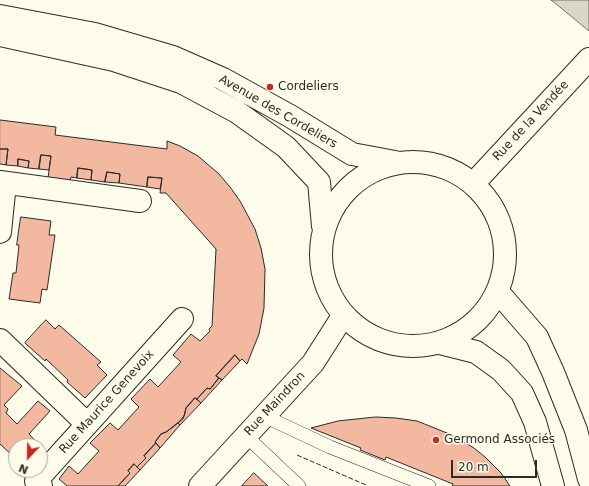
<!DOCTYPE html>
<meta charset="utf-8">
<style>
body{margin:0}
#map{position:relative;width:589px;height:486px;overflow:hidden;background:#fdfbea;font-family:"DejaVu Sans",sans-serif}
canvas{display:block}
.north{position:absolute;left:8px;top:438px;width:40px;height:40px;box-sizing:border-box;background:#fdfbea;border:1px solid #a9a89e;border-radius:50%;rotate:202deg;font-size:11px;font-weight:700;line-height:16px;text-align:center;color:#2b2b2b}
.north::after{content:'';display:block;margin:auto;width:14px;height:18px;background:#c62828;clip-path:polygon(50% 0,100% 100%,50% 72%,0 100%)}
.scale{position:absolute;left:451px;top:460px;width:86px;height:18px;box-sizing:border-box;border:2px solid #2b2b2b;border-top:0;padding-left:5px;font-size:12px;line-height:14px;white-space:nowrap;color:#2b2b2b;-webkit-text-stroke:3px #fdfbea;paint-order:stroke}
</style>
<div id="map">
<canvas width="589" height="486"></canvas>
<div class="north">N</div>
<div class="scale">20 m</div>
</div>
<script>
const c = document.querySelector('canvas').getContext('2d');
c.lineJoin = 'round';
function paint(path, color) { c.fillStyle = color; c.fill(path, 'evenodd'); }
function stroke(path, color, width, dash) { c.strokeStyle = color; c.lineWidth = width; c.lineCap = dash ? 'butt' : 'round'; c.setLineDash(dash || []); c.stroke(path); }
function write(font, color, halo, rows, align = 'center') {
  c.font = font + ' "DejaVu Sans",sans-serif'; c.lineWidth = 3; c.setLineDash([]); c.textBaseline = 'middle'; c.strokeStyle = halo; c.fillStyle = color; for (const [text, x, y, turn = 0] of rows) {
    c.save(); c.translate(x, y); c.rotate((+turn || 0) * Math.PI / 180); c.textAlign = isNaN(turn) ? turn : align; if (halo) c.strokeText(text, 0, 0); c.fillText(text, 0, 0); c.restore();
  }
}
const water = new Path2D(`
 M551,0H589V31L555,3Z`);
paint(water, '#d8d7c9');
stroke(water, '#74746e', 1);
const building = new Path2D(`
 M0,120L56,127L55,135L167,149V141L180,146L198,156L219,174L230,187L240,201L255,229L261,248L265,269L264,308L259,334L247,364L242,359L240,361L235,355L216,376L219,378L210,389L207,388L197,399L195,398L186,408L185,413L183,419L173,427L166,432L161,434L155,442L156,443L144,456L146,458L137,467L134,464L128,471L130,473L118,486H67L59,479L69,466L78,474L99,451L90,443L110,423L118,430L139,407L131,399L150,379L158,387L181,362L173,355L191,334L200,341L210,331L209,329L212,326L216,249L166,193H160L162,178L148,177L147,187L119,183L120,174L107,172L105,182L91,180L92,170L78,168L77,178L71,177L70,181L48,178L51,156L41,155L39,169L28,168L29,161L18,159V166L6,165L8,149H0Z
 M0,149H8L6,165L0,164Z
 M41,155L51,156L49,170L39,169Z
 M18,159L29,161L28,168L18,166Z
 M78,168L92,170L91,180L77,178Z
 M107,172L120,174L119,183L105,182Z
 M148,177L162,178L160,189L147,187Z
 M21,217L51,221L49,235H55L47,290L42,289L40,303L9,299L13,273H16L19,245H17Z
 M46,320L55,329L59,325L101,362L97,365L107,375L85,398L67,382L68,380L46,359L45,361L25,343Z
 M235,355L240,361L222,380L216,376Z
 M0,368L22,386L4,405L8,409L6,413L17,424L38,401L50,411L29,434L41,447L40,448V446H16V459L0,444Z
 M219,378L222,380L201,403L197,399L207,388L210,389Z
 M195,398L201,403L180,425L178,423L184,416L186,408Z
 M376,417L396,418L417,421L452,435L474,448L485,457L501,473L510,486H452L453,484L386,457L385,460L360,450L361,448L311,428L338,421Z
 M178,423L180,425L160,448L155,442L161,434L166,432Z
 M156,443L160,448L140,470L137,467L146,458L144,456Z
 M134,464L140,470L125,486H118L130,473L128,471Z
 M254,473L268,486H242Z`);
paint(building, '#f2b8a0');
stroke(building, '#2b2b2b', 1);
const service = new Path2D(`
 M264,416L330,447L429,486
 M246,436L299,486`);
const minor = new Path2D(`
 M0,182L140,201
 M0,232L5,183
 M0,340L87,424
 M41,486L36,481L182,319
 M200,486L313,363L343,316`);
const secondary = new Path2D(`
 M0,16L95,34L173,57L223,79L290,116L352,154L395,162
 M0,35L114,60L181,82L237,112L286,147L319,182L323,226
 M321 254a92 92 0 1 1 184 0a92 92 0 1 1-184 0Z
 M473,184L589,59
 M498,292L537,337L553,372L576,430L589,479
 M440,343L476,352L501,370L522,393L535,422L553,486`);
stroke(service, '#2b2b2b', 14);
stroke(minor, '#2b2b2b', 24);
stroke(secondary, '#2b2b2b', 24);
stroke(service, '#fdfbea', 13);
stroke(minor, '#fdfbea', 22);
stroke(secondary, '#fdfbea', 22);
stroke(new Path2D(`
 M297,455L366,485`), '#2b2b2b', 1, [5, 2]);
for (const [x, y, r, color] of [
 [270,87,4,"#c62828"],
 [436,440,4,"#c62828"]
]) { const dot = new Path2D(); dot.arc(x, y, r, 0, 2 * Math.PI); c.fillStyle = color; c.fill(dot); stroke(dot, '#fdfbea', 1.5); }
write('12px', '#2b2b2b', '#fdfbea', [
 ["Cordeliers",278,87],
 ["Germond Associés",444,440]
], 'left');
write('12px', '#2b2b2b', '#fdfbea', [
 ["Avenue des Cordeliers",278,112,30],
 ["Rue de la Vendée",531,121,-47],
 ["Rue Maurice Genevoix",107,402,-48],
 ["Rue Maindron",275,404,-47]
]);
</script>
